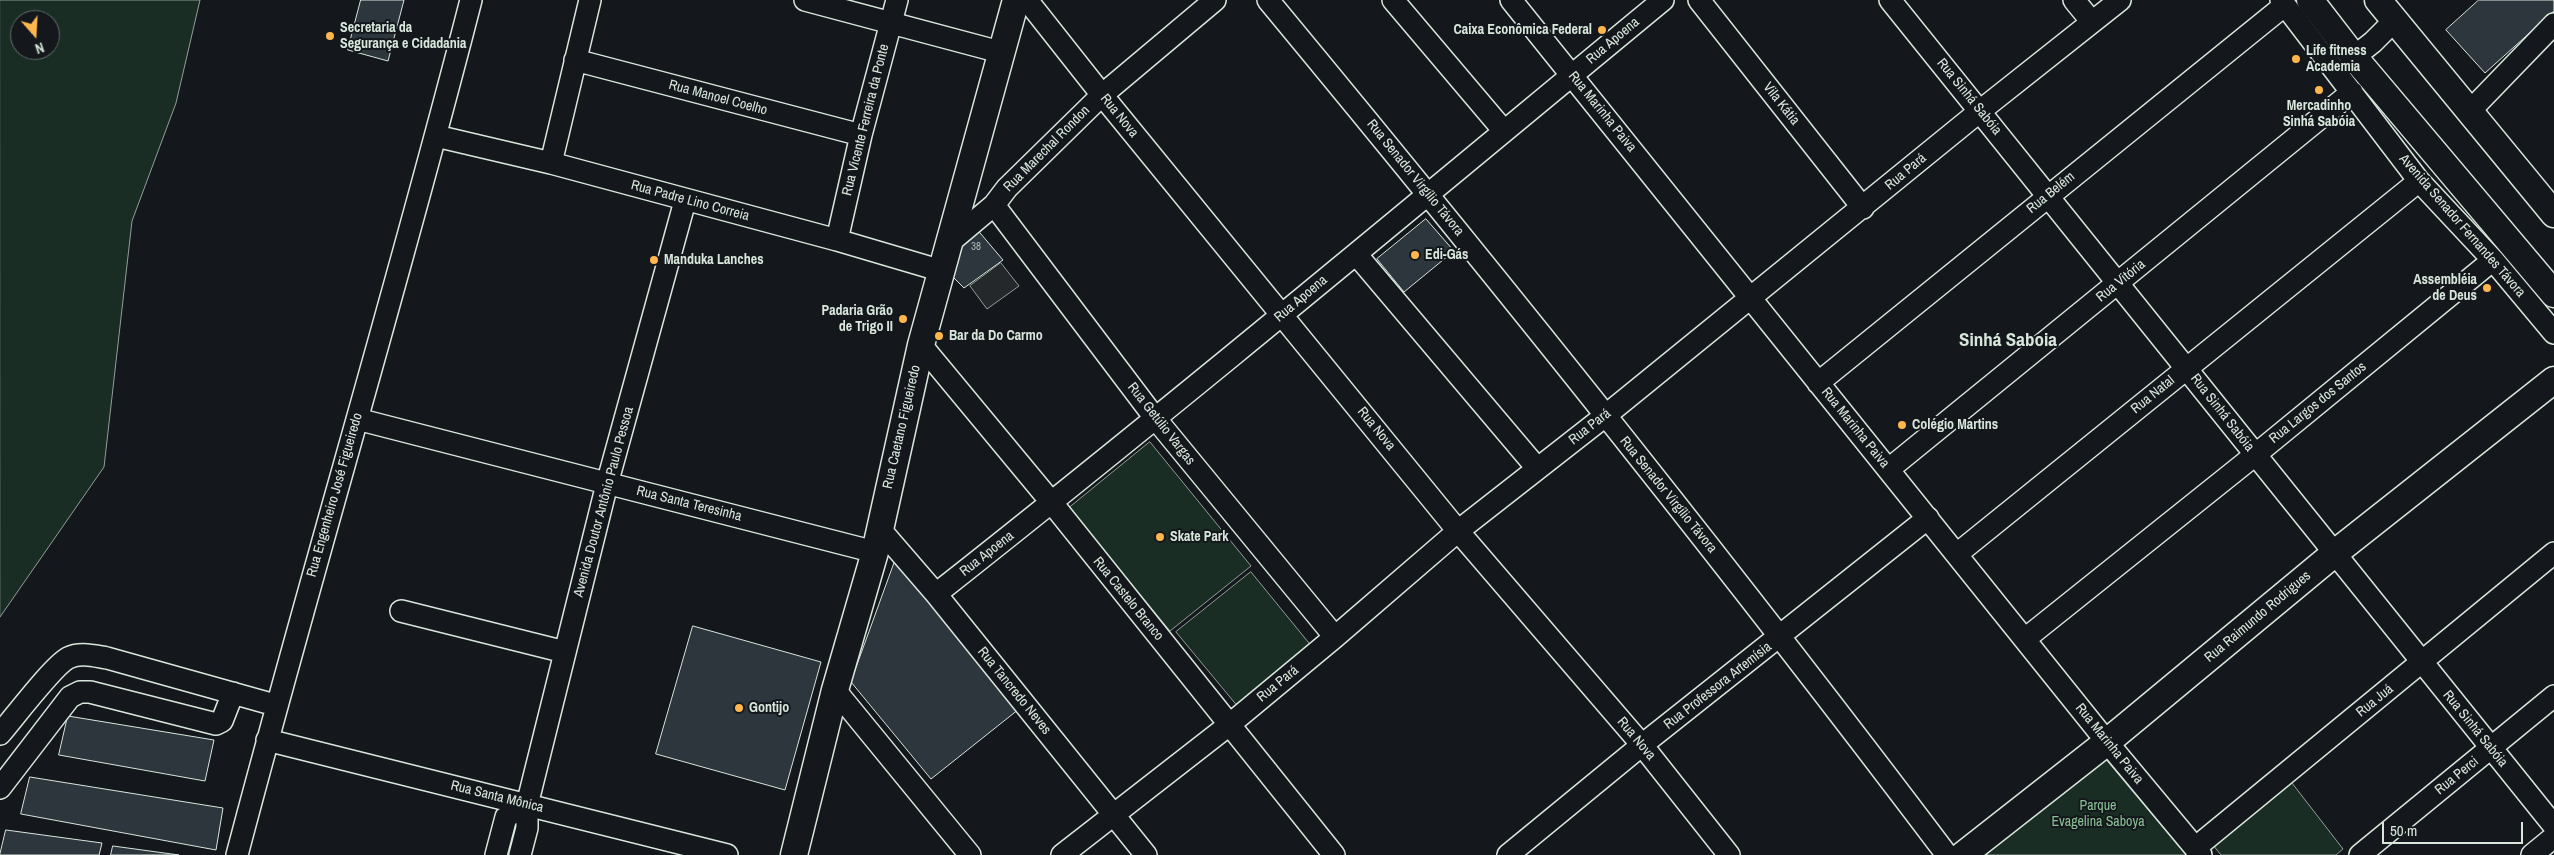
<!DOCTYPE html>
<meta charset="utf-8">
<style>
body{margin:0}
#map{position:relative;width:2554px;height:855px;overflow:hidden;background:#14181c;font-family:"Archivo Narrow",sans-serif}
canvas{display:block}
.north{position:absolute;left:10px;top:10px;width:50px;height:50px;box-sizing:border-box;background:#14181c;border:1px solid #626a69;border-radius:50%;rotate:161deg;font-size:14px;font-weight:700;line-height:20px;text-align:center;color:#d8e6dc}
.north::after{content:'';display:block;margin:auto;width:18px;height:22px;background:#ffb74d;clip-path:polygon(50% 0,100% 100%,50% 72%,0 100%)}
.scale{position:absolute;left:2382px;top:822px;width:141px;height:22px;box-sizing:border-box;border:2px solid #d8e6dc;border-top:0;padding-left:6px;font-size:15px;line-height:18px;white-space:nowrap;color:#d8e6dc;-webkit-text-stroke:4px #14181c;paint-order:stroke}
</style>
<div id="map">
<canvas width="2554" height="855"></canvas>
<div class="north">N</div>
<div class="scale">50 m</div>
</div>
<script>
const c = document.querySelector('canvas').getContext('2d');
c.lineJoin = 'round';
function paint(path, color) { c.fillStyle = color; c.fill(path, 'evenodd'); }
function stroke(path, color, width, dash) { c.strokeStyle = color; c.lineWidth = width; c.lineCap = dash ? 'butt' : 'round'; c.setLineDash(dash || []); c.stroke(path); }
function write(font, color, halo, rows, align = 'center') {
  c.font = font + ' "Archivo Narrow",sans-serif'; c.lineWidth = 4; c.setLineDash([]); c.textBaseline = 'middle'; c.strokeStyle = halo; c.fillStyle = color; for (const [text, x, y, turn = 0] of rows) {
    c.save(); c.translate(x, y); c.rotate((+turn || 0) * Math.PI / 180); c.textAlign = isNaN(turn) ? turn : align; if (halo) c.strokeText(text, 0, 0); c.fillText(text, 0, 0); c.restore();
  }
}
const green = new Path2D(`
 M0,0H200L176,103L132,221L104,467L0,617ZM20,20H50V50H20Z
 M1150,442L1251,566L1170,631L1069,508Z
 M1251,572L1313,648L1239,708L1176,632Z
 M2103,756L2186,855H1984Z
 M2292,783L2343,849L2336,855H2221L2213,845Z`);
paint(green, '#1a2d24');
stroke(green, '#939e99', 1);
const parking = new Path2D(`
 M1001,263L1019,286L987,309L970,286Z`);
paint(parking, '#24282b');
stroke(parking, '#939e99', 1);
const building = new Path2D(`
 M361,0H404L388,61L348,50Z
 M2479,0H2554V11L2485,73L2446,30Z
 M1426,219L1454,251L1404,292L1377,259Z
 M975,227L1003,260L964,288L950,274L965,234Z
 M895,561L1019,709L931,779L851,682Z
 M693,626L821,662L785,790L656,754Z
 M68,716L214,740L205,781L59,755Z
 M30,777L223,808L216,850L21,814Z
 M6,830L102,843L99,855H0Z
 M113,846L179,855H111Z`);
paint(building, '#2c363c');
stroke(building, '#d8e6dc', 1);
const minor = new Path2D(`
 M805,0L1000,52
 M1027,0L1102,95L1458,531L1642,745L1729,855
 M1268,0C1500,280 1728,565 1947,855
 M1393,0L1504,131
 M1511,0L2107,742L2201,855
 M1699,0L1863,208
 M1890,0L2554,826
 M2074,0L2092,22
 M2281,0L2419,181L2493,260L2554,333
 M2354,57L2373,42L2396,19
 M575,60L861,135
 M2469,112L2554,24
 M436,136L551,163L837,240L942,271
 M551,163L590,0
 M994,205L1155,418L1335,637
 M837,240L861,135L897,0
 M950,242L994,205L1007,188L1102,95L1215,0
 M1356,254L1537,468
 M921,345L1052,503L1334,855
 M1818,383L2285,5
 M357,419L875,552
 M1889,469L2352,92
 M879,528L936,594L1146,855
 M1957,554L2419,181
 M936,594C1182,400 1422,199 1663,0
 M401,611L565,652
 M2025,639L2255,455L2493,260
 M835,690L970,855
 M0,734C13,719 53,666 68,658C80,652 94,656 107,658L275,705
 M267,740L727,855
 M0,788L70,697L80,692H90L216,724L222,721L233,693
 M2195,848L2554,553
 M237,855C312,569 398,286 471,0
 M496,855L506,817L527,805
 M520,855L527,828V805L607,484L685,201
 M1062,855L1229,725L1335,637L1458,531L1605,416L1980,111L2120,0
 M1508,855L1642,745L1928,518
 M2360,855L2554,696
 M2532,855L2554,837`);
const major = new Path2D(`
 M2310,0L2354,57L2554,294
 M2378,0L2554,214
 M794,855L835,690L875,552L921,345L1016,0
 M1963,855L2107,742L2335,553L2554,380`);
stroke(minor, '#d8e6dc', 24);
stroke(major, '#d8e6dc', 29);
stroke(minor, '#14181c', 21);
stroke(major, '#14181c', 26);
for (const [x, y, r, color] of [
 [1602,30,5,"#ffb74d"],
 [330,36,5,"#ffb74d"],
 [2296,59,5,"#ffb74d"],
 [2319,90,5,"#ffb74d"],
 [1415,255,5,"#ffb74d"],
 [654,260,5,"#ffb74d"],
 [2487,288,5,"#ffb74d"],
 [903,319,5,"#ffb74d"],
 [939,336,5,"#ffb74d"],
 [1902,425,5,"#ffb74d"],
 [1160,537,5,"#ffb74d"],
 [739,708,5,"#ffb74d"]
]) { const dot = new Path2D(); dot.arc(x, y, r, 0, 2 * Math.PI); c.fillStyle = color; c.fill(dot); stroke(dot, '#14181c', 2); }
write('11px', '#adbab4', null, [
 ["38",976,247]
]);
write('bold 14px', '#d8e6dc', '#14181c', [
 ["Secretaria da",340,28],
 ["Segurança e Cidadania",340,44],
 ["Caixa Econômica Federal",1592,30,"right"],
 ["Life fitness",2306,51],
 ["Academia",2306,67],
 ["Mercadinho",2319,106,"center"],
 ["Sinhá Sabóia",2319,122,"center"],
 ["Edi-Gás",1425,255],
 ["Manduka Lanches",664,260],
 ["Assembléia",2477,280,"right"],
 ["de Deus",2477,296,"right"],
 ["Padaria Grão",893,311,"right"],
 ["de Trigo II",893,327,"right"],
 ["Bar da Do Carmo",949,336],
 ["Colégio Martins",1912,425],
 ["Skate Park",1170,537],
 ["Gontijo",749,708]
], 'left');
write('14px', '#d8e6dc', '#14181c', [
 ["Rua Apoena",1613,41,-40],
 ["Rua Sinhá Sabóia",1969,97,51],
 ["Rua Manoel Coelho",718,98,15],
 ["Vila Kátia",1781,104,52],
 ["Rua Marinha Paiva",1602,112,51],
 ["Rua Nova",1119,116,51],
 ["Rua Vicente Ferreira da Ponte",866,120,-76],
 ["Rua Marechal Rondon",1047,149,-45],
 ["Rua Pará",1906,172,-40],
 ["Rua Senador Virgílio Távora",1415,178,51],
 ["Rua Belém",2051,193,-39],
 ["Rua Padre Lino Correia",690,201,15],
 ["Avenida Senador Fernandes Távora",2462,226,49],
 ["Rua Vitória",2121,281,-39],
 ["Rua Apoena",1301,299,-40],
 ["Rua Natal",2153,395,-39],
 ["Rua Largos dos Santos",2318,403,-39],
 ["Rua Sinhá Sabóia",2222,413,52],
 ["Rua Getúlio Vargas",1161,424,52],
 ["Rua Caetano Figueiredo",902,427,-77],
 ["Rua Pará",1590,427,-38],
 ["Rua Marinha Paiva",1855,428,51],
 ["Rua Nova",1376,429,51],
 ["Rua Engenheiro José Figueiredo",335,495,-74],
 ["Rua Senador Virgílio Távora",1668,495,51],
 ["Avenida Doutor Antônio Paulo Pessoa",604,502,-75],
 ["Rua Santa Teresinha",689,504,14],
 ["Rua Apoena",987,554,-38],
 ["Rua Castelo Branco",1128,599,51],
 ["Rua Raimundo Rodrigues",2258,617,-40],
 ["Rua Pará",1278,684,-39],
 ["Rua Professora Artemísia",1718,686,-38],
 ["Rua Tancredo Neves",1014,691,51],
 ["Rua Juá",2375,701,-39],
 ["Rua Sinhá Sabóia",2475,729,51],
 ["Rua Nova",1636,739,50],
 ["Rua Marinha Paiva",2109,744,51],
 ["Rua Perci",2457,776,-39],
 ["Rua Santa Mônica",497,797,14]
]);
write('14px', '#8ac095', '#14181c', [
 ["Parque",2098,806],
 ["Evagelina Saboya",2098,822]
]);
write('bold 19px', '#d8e6dc', '#14181c', [
 ["Sinhá Saboia",2008,341]
]);
</script>
